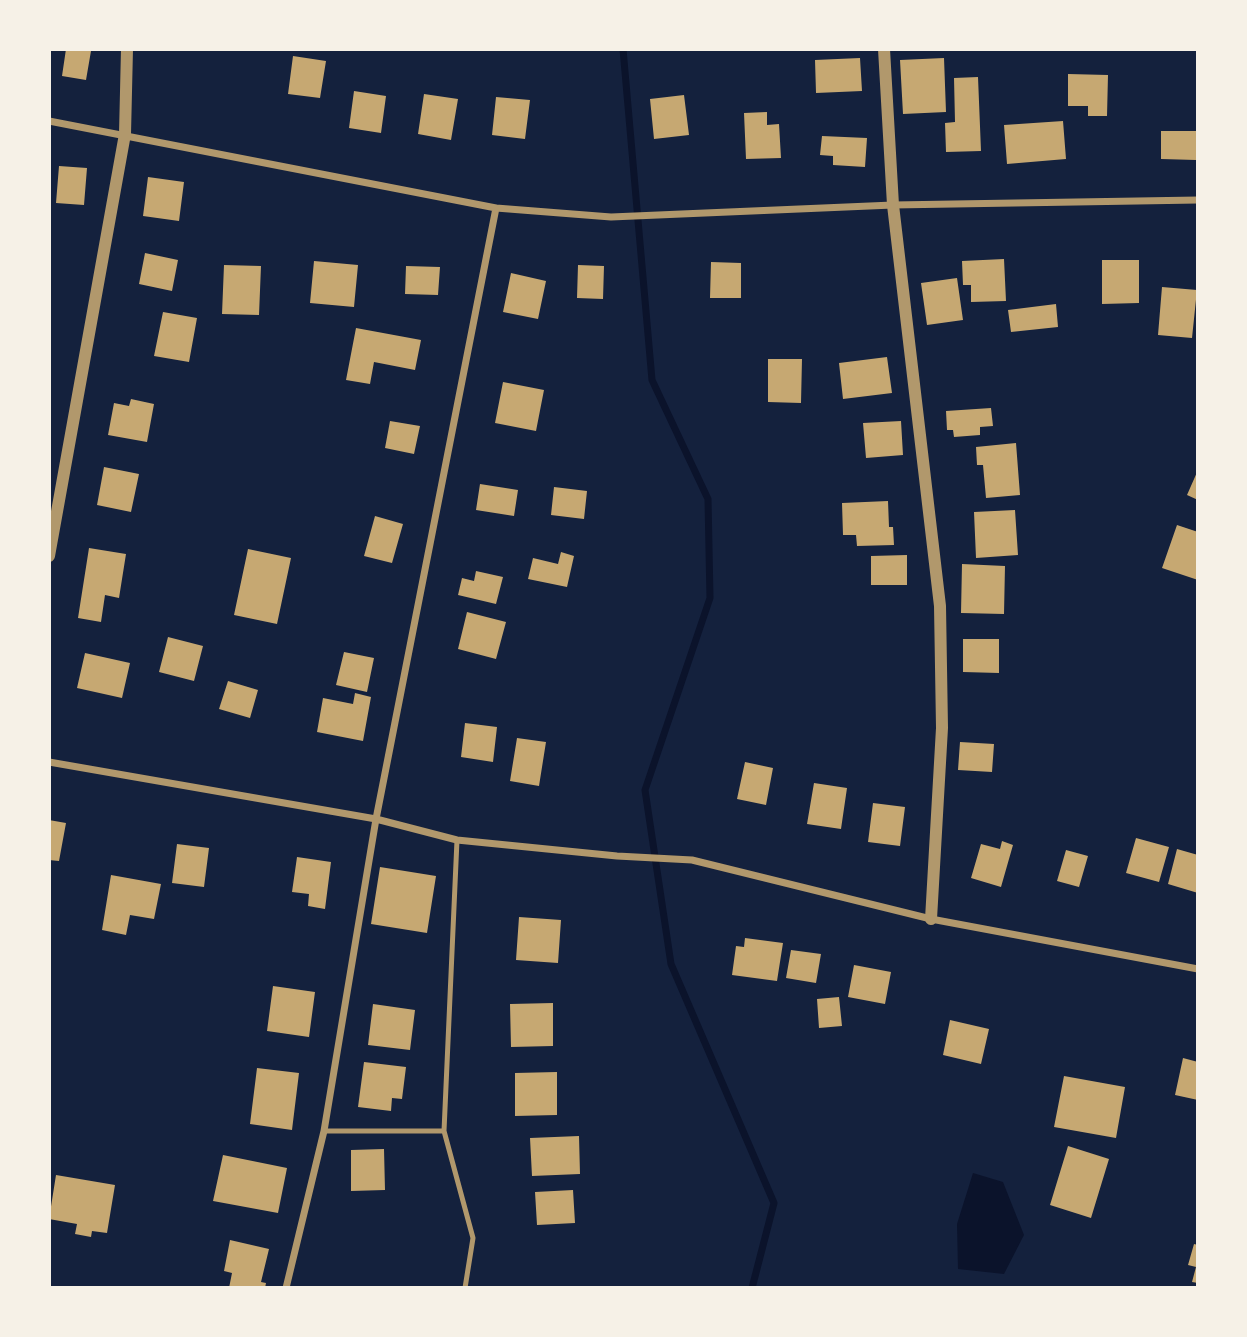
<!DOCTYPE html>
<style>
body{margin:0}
#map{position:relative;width:1247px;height:1337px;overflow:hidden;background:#14213d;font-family:Montserrat,sans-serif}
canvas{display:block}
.frame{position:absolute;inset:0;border:51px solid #f6f1e7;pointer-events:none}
</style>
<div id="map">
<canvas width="1247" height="1337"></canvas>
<div class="frame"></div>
</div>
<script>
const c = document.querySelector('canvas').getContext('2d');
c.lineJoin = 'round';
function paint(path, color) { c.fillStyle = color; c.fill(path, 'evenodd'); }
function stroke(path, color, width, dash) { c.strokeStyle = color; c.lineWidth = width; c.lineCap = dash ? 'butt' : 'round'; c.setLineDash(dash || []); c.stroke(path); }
paint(new Path2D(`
 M973,1173L1003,1182L1024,1235L1004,1274L958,1269L957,1224Z`), '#0b132b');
stroke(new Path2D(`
 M623,49L652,380L708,499L710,598L645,790L671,964L774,1203L752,1288`), '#0b132b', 7);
paint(new Path2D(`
 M66,49L91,51L86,80L62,76Z
 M293,56L326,61L320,98L288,94Z
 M860,58L862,91L816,93L815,60Z
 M944,58L946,112L903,114L900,60Z
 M1068,74L1108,75L1107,116H1088V106H1068Z
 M978,77L981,151L946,152L945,123L955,122L954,78Z
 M354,91L386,96L381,133L349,128Z
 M424,94L458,99L451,140L418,134Z
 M684,95L689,135L654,139L650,99Z
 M496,97L530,100L525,139L492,135Z
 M767,112V125L779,124L781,158L746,159L744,113Z
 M1063,121L1066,159L1007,164L1004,125Z
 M1161,131H1196V160L1161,159Z
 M822,136L867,138L865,167L833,165V156L820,155Z
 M59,166L87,168L84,205L56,203Z
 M148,177L184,182L179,221L143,216Z
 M145,253L178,260L172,291L139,284Z
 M1004,259L1006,301L971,302V285H963L962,261Z
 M1102,260H1139V303L1102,304Z
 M314,261L358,265L354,307L310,303Z
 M711,262L741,263V298H710Z
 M224,265L261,266L259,315L222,314Z
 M578,265L604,266L603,299L577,298Z
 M406,266L440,267L438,295L405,294Z
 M511,273L546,281L538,319L503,312Z
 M957,278L963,320L927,325L921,283Z
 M1162,287L1197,290L1192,338L1158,335Z
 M1056,304L1058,327L1011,332L1008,310Z
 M163,312L197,318L189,362L154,356Z
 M356,328L421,340L415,370L374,362L370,384L346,380Z
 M887,357L892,393L843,399L839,363Z
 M768,359H802L801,403L768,402Z
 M503,382L544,390L536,431L495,423Z
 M131,399L154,404L147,442L108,435L114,403L129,406Z
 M991,408L993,426L980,427V435L954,437L953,430H947L946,411Z
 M390,421L420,426L414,454L385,448Z
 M901,421L903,455L866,458L863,423Z
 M1016,443L1020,495L986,498L983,465H977L976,447Z
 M104,467L139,474L131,512L97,505Z
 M1198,470V500L1187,495Z
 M480,484L518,490L514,516L476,510Z
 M554,487L587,491L584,519L551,515Z
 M888,501L889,527H893L894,545L857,546L856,535H843L842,503Z
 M1015,510L1018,555L976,558L974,512Z
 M375,516L403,524L392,563L364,556Z
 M1177,525L1198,532V580L1162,568Z
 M89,548L126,554L119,598L105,595L101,622L78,618Z
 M248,549L291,558L277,624L234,615Z
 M561,552L574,556L567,587L528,579L533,558L558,564Z
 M907,555V585H871V556Z
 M962,564L1005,566L1004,614L961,613Z
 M476,571L503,577L496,604L458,595L462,578L474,581Z
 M467,612L506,622L496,659L458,649Z
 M168,637L203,646L194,681L159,672Z
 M963,639H999V673L963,672Z
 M344,652L374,658L367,692L336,685Z
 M85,653L130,663L122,698L77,688Z
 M228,681L258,690L250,718L219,709Z
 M355,693L371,697L363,741L317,732L323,698L353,704Z
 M465,723L497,727L493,762L461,757Z
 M517,738L546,742L539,786L510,781Z
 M960,742L994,744L992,772L958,770Z
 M745,762L773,768L766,805L737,799Z
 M814,783L847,788L841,829L807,824Z
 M873,803L905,807L900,846L868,842Z
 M49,820L66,823L59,861L49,860Z
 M1136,838L1169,847L1159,882L1126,873Z
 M1002,841L1013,845L1001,887L971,878L981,844L1000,849Z
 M177,844L209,848L204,887L172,883Z
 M1177,849L1198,855V893L1168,884Z
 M1066,850L1088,856L1079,887L1057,881Z
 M297,857L331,862L325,909L308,906L309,894L292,892Z
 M380,867L436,876L427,933L371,924Z
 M111,875L161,884L154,919L130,915L126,935L102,930Z
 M519,917L561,920L558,963L516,960Z
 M745,938L783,943L777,981L732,975L736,946L744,947Z
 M791,950L821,954L816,983L786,978Z
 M854,965L891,972L885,1004L848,997Z
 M273,986L315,992L309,1037L267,1031Z
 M839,997L842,1026L819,1028L817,999Z
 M553,1003V1046L511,1047L510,1004Z
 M373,1004L415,1010L410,1050L368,1045Z
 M950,1020L989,1029L981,1064L943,1055Z
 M1183,1058L1198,1062V1100L1175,1095Z
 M364,1062L406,1067L402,1099L392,1098L391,1111L358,1107Z
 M257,1068L299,1073L292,1130L250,1124Z
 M557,1072V1115L515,1116V1073Z
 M1064,1076L1125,1087L1116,1138L1054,1127Z
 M579,1136L580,1174L532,1176L530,1138Z
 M1068,1146L1109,1159L1091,1218L1050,1205Z
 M384,1149L385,1190L351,1191V1150Z
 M223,1155L287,1168L278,1213L213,1201Z
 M56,1175L115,1185L107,1233L92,1231L91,1237L75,1234L77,1224L49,1219Z
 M573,1190L575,1223L537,1225L535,1192Z
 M230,1240L269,1249L261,1282L266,1283L265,1288H229L232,1273L224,1271Z
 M1194,1244L1198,1245V1283L1192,1282L1196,1267L1188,1265Z`), '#c6a872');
stroke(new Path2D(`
 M457,840L444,1131L473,1238L465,1288
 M324,1131H444`), '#b1986c', 5);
stroke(new Path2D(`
 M49,121L496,208L611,217L893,205L1198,200
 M49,762L376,819L457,840L617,856L692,860L931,919L1198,969
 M286,1288L324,1131L376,819L496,208`), '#b1986c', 7);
stroke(new Path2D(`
 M884,49L893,205L940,606L942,728L931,919
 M49,556L125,134L127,49`), '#b1986c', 12);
</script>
